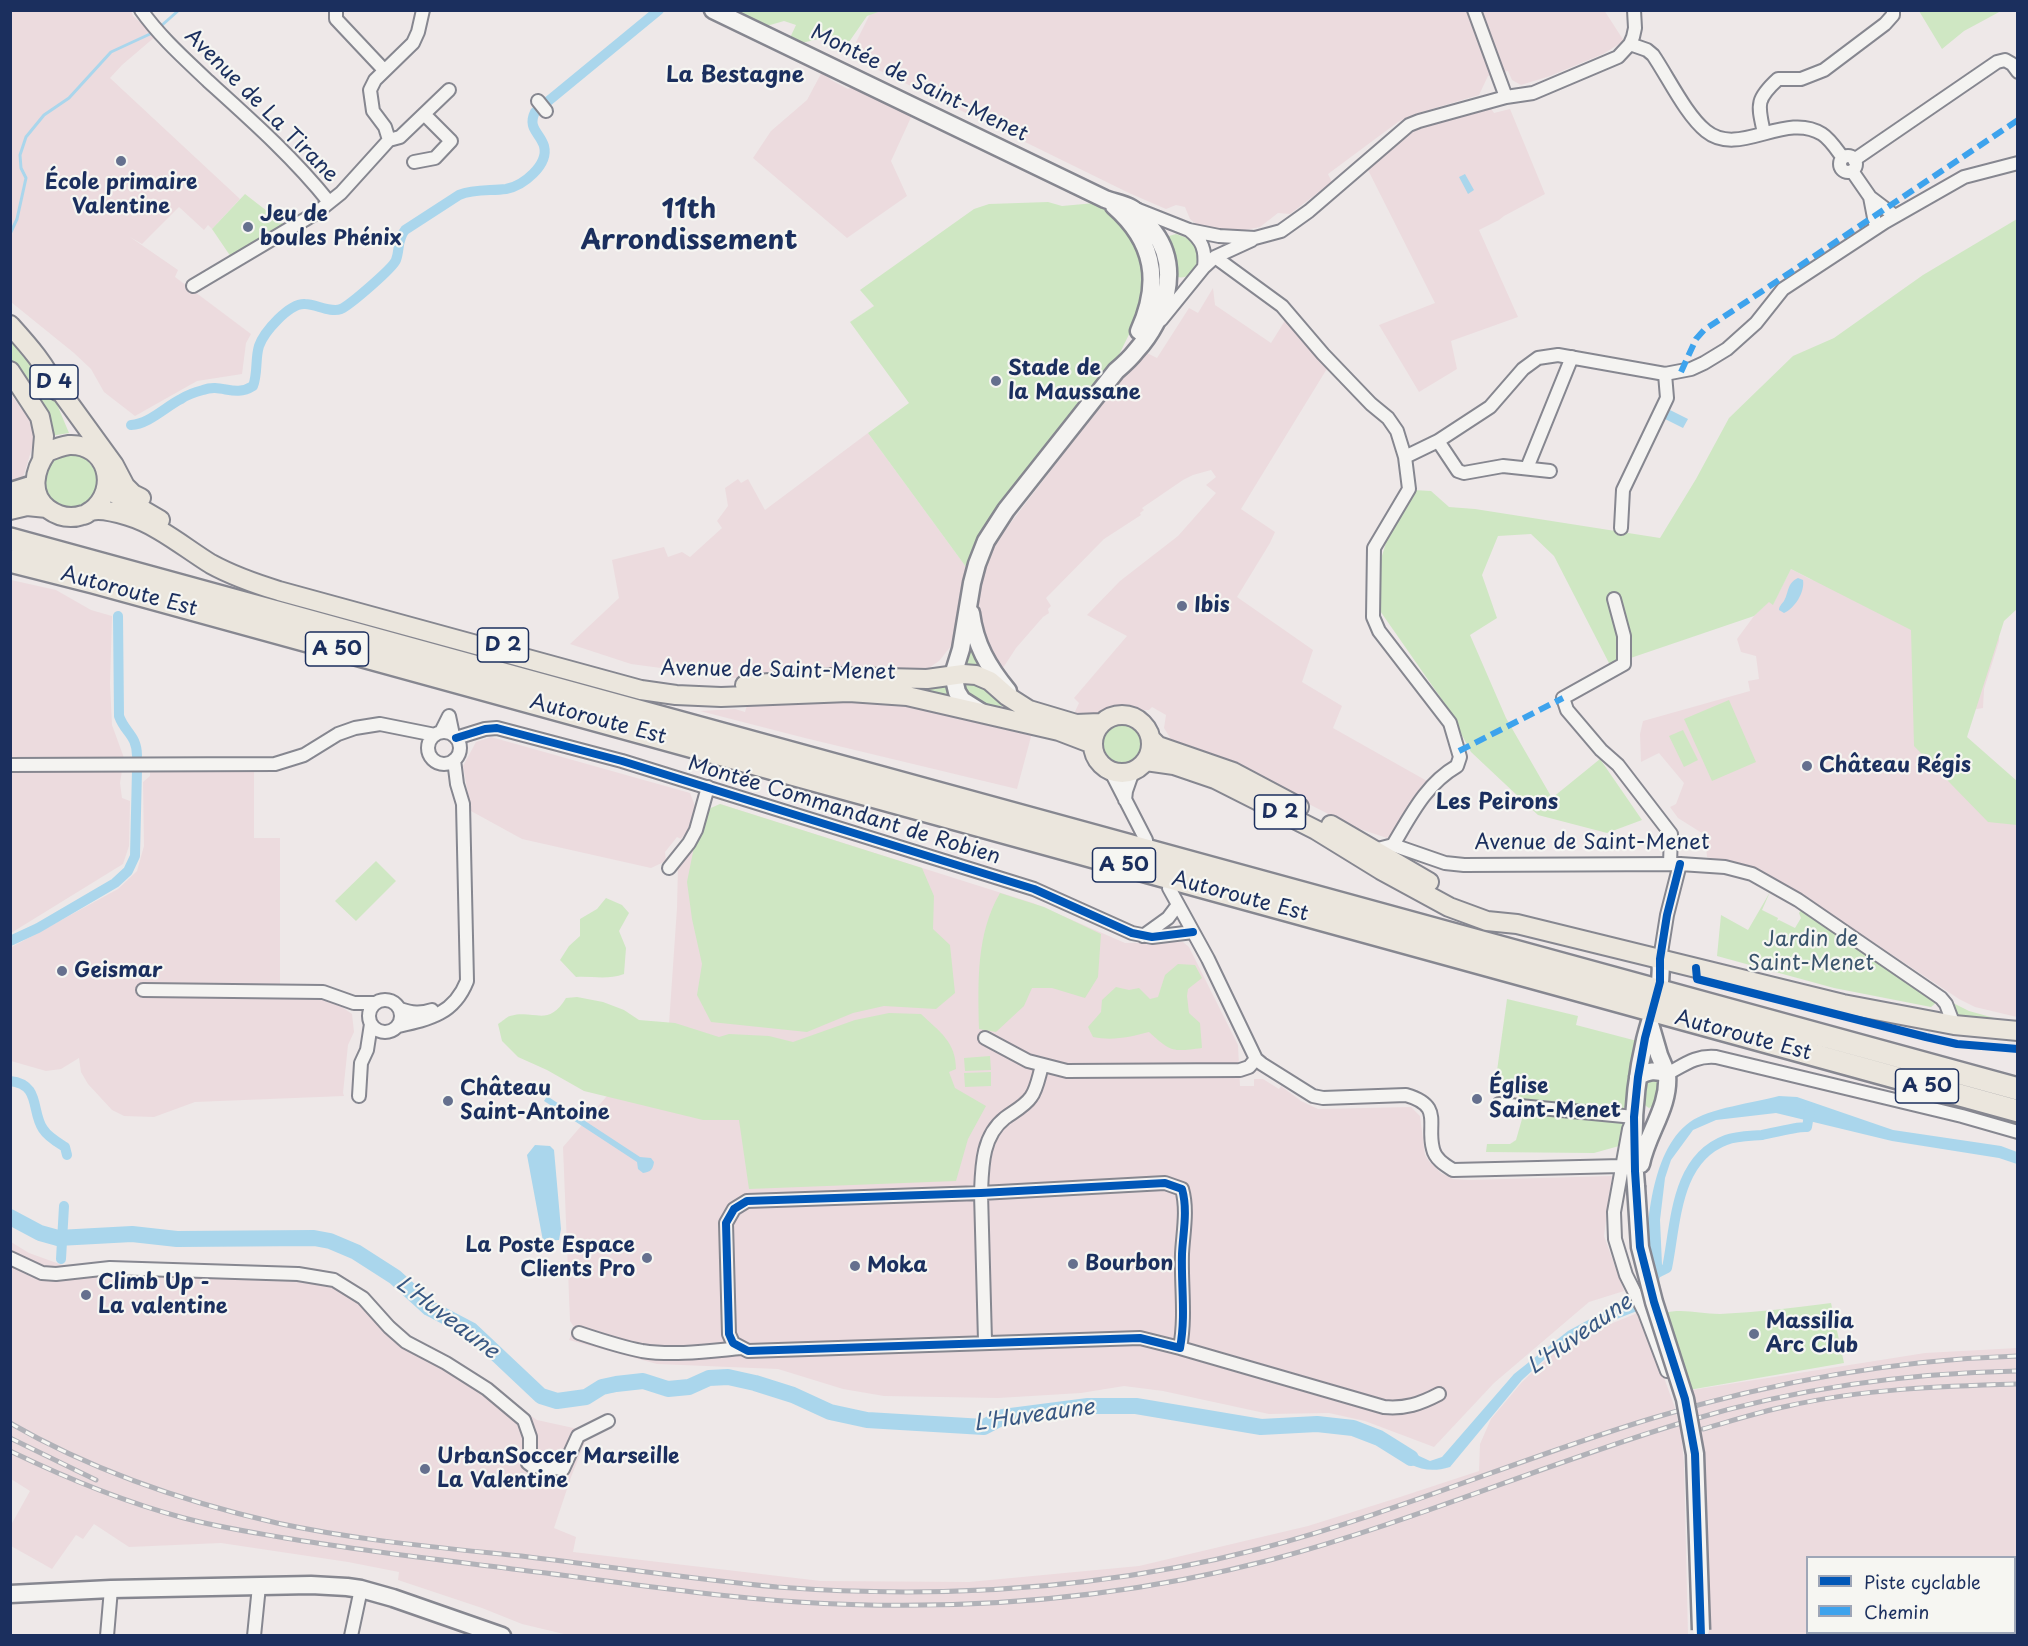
<!DOCTYPE html>
<meta charset="utf-8">
<style>
body{margin:0}
#map{position:relative;width:2028px;height:1646px;overflow:hidden;background:#eee8e8;font-family:"Playpen Sans",sans-serif}
canvas{display:block}
.frame{position:absolute;inset:0;border:12px solid #1b2f5e;pointer-events:none}
.legend{position:absolute;left:1806px;top:1556px;width:210px;height:78px;box-sizing:border-box;background:#f6f6f2;border:2px solid #9ea6b7;margin:0;padding:8px 10px;list-style:none;font-size:18px;color:#1b2f5e}
.legend li{display:flex;align-items:center;gap:12px;height:30px}
.legend b{width:30px;border:2px solid #9ea6b7}
</style>
<div id="map">
<canvas width="2028" height="1646"></canvas>
<div class="frame"></div>
<ul class="legend">
<li><b style="height:8px;background:#0057b8"></b>Piste cyclable</li>
<li><b style="height:8px;background:#3da3ed"></b>Chemin</li>
</ul>
</div>
<script>
const c = document.querySelector('canvas').getContext('2d');
c.lineJoin = 'round';
function paint(path, color) { c.fillStyle = color; c.fill(path, 'evenodd'); }
function stroke(path, color, width, dash) { c.strokeStyle = color; c.lineWidth = width; c.lineCap = dash ? 'butt' : 'round'; c.setLineDash(dash || []); c.stroke(path); }
function write(font, color, halo, rows, align = 'center') {
  c.font = font + ' "Playpen Sans",sans-serif'; c.lineWidth = 4.5; c.setLineDash([]); c.textBaseline = 'middle'; c.strokeStyle = halo; c.fillStyle = color; for (const [text, x, y, turn = 0] of rows) {
    c.save(); c.translate(x, y); c.rotate((+turn || 0) * Math.PI / 180); c.textAlign = isNaN(turn) ? turn : align; if (halo) c.strokeText(text, 0, 0); c.fillText(text, 0, 0); c.restore();
  }
}
paint(new Path2D(`
 M872,10H1604L1624,41L1603,54L1550,76L1521,85L1512,80L1508,71L1488,76L1479,95L1415,114L1398,122L1328,174L1332,182L1290,214L1278,213L1260,227L1240,231L1216,232L1197,225L1190,219L1185,207L1176,205L1166,209L1129,193L862,62L856,52V42Z
 M10,11H131L133,16L156,36L122,65L110,78L240,199L212,229L208,225L204,230L179,207L142,244L130,237L178,270L175,277L251,334L246,343L242,374L197,381L135,416L104,392L91,369L74,353L11,302Z
 M823,70L831,80L848,89L856,85L913,113L891,161L907,196L847,238L753,158L771,131L807,100Z
 M1490,107L1494,113L1510,109L1545,194L1504,216L1499,220L1479,230L1518,317L1451,341L1457,369L1419,392L1379,325L1435,303L1367,168L1407,134L1416,129Z
 M1213,288L1215,305L1271,343L1286,319L1328,367L1241,509L1275,532L1270,543L1237,597L1313,650L1302,682L1342,706L1333,728L1427,781L1392,836L1387,838L1354,827L1293,796L1172,741L1164,728L1166,715L1152,707L1149,710H1142L1134,706H1123L1104,710L1093,718L1073,716L1079,703L1074,698L1127,636L1087,615L1120,581L1178,536L1216,493L1206,485L1216,477L1211,470L1193,475L1183,480L1142,508L1144,510L1140,513L1141,515L1104,539L1046,598L1051,606L1048,609L1049,613L1043,617L1016,648L1001,671L984,640L980,622L978,593L983,571L996,542L1126,372L1145,352L1157,358L1189,308L1198,313Z
 M10,393L32,423L34,441L23,478L11,484Z
 M868,433L966,567L952,645L939,661L926,670L918,671L751,680L631,664L570,644L619,598L612,560L664,547L668,557L682,552L690,557L722,528L717,521L728,506L725,488L738,479L741,483L748,479L765,510Z
 M1791,569L1810,579L1999,627V641L1984,689L1983,708L1971,710L1960,731L2017,799V1017L1975,1007L1959,999L1788,886L1749,867L1707,857L1705,835L1678,818L1670,807L1676,804L1684,783L1659,753L1641,762L1640,734L1643,721L1750,691L1748,681L1759,679L1756,656L1741,652L1737,639L1754,616L1769,601L1773,604Z
 M11,580L56,590L91,610L112,616L110,684L112,725L124,758L120,783L122,798L130,801L129,846L123,864L11,933Z
 M767,699L902,701L1032,733L1017,789L805,738L700,711L735,709L745,712L748,702Z
 M491,737L690,793L695,806L688,830L681,839L677,837L665,852L666,861L651,868L522,839L471,811L463,766L476,742Z
 M150,771H254V838H280V998L321,999L342,1007L352,1014L354,1032L348,1045L343,1093L344,1096L195,1102L154,1117L124,1116L112,1110L88,1084L81,1072L79,1058L61,1069L46,1071L11,1061L10,948L118,889L137,871L144,846L143,782L150,776Z
 M720,804L1033,903L1125,943L1183,942L1189,947L1238,1045L1240,1086H1254V1079H1263L1279,1089L1281,1086L1301,1101L1318,1109L1411,1107L1420,1116L1425,1155L1428,1160L1441,1173L1453,1179L1469,1180L1612,1176L1604,1236L1624,1291L1589,1302L1494,1383L1434,1447L1365,1421L1329,1413L1269,1414L1163,1391L1124,1386L1081,1393L998,1398L884,1396L843,1389L778,1369L657,1364L569,1340L574,1327L570,1321L563,1147L669,1024L677,908L678,865L694,847L700,837L707,814L711,808Z
 M11,1242L29,1253L65,1266L99,1263L288,1266L320,1269L345,1278L368,1293L412,1341L428,1347L537,1420L578,1429L585,1442L571,1477L554,1528L576,1537L573,1552L821,1581L969,1582L1139,1566L1308,1526L1394,1499L1479,1471L1480,1444L1491,1419L1522,1382L1551,1355L1588,1333L1640,1312L1674,1405L1681,1433L1684,1463L1688,1635H568L522,1624L482,1608L398,1580L399,1572L348,1562L221,1543L129,1547L94,1524L83,1539L76,1535L52,1569L11,1546V1525L30,1491L11,1479Z
 M2017,1348V1635H1705L1698,1426L1692,1390L1925,1353ZM1808,1558H2014V1632H1808Z`), '#ecdbde');
paint(new Path2D(`
 M727,11H881L867,16L849,42L818,39L798,44L789,40L796,25L784,21L763,27Z
 M1919,11H2001L1964,31L1942,49Z
 M245,194L285,225L231,257L212,229Z
 M1048,202L1062,206L1095,203L1118,218L1142,251L1145,281L1137,318L1117,359L987,523L974,544L966,567L868,433L909,403L850,322L874,306L860,290L974,209L989,204Z
 M2017,219V609L2004,621L1967,737L2017,781V825L1988,822L1914,746L1911,630L1791,569L1773,605L1769,602L1754,616L1610,665L1554,556L1531,534L1498,536L1482,575L1497,618L1470,635L1506,718L1552,798L1600,759L1642,820L1607,833L1538,815L1471,752L1445,704L1378,608L1379,566L1390,529L1413,490L1431,491L1449,507L1475,509L1660,538L1696,479L1729,418L1793,356L1834,338L1923,275Z
 M1176,234L1193,240C1195,244 1199,250 1199,254C1202,268 1188,282 1174,276L1166,239L1169,236Z
 M10,331L48,383L69,433L51,436L11,362Z
 M55,453L81,454C100,473 103,480 90,504L72,510L58,507L50,500L42,488L46,460Z
 M972,649L974,651L985,669H963L968,650Z
 M959,679L981,683L1004,702V705L1000,707C987,707 977,701 966,695Z
 M949,681L956,700L927,691L929,686Z
 M1729,700L1756,762L1712,781L1684,719Z
 M1101 743a22 22 0 1 1 44 0a22 22 0 1 1-44 0Z
 M1683,730L1698,760L1684,767L1669,736Z
 M720,804L922,868L934,896L933,929L950,945L955,993L936,1009L884,1006L853,1013L807,1032L711,1022L697,995L702,964L692,919L687,882L694,847L700,837L707,814L711,808Z
 M376,861L396,881L356,921L335,901Z
 M1770,892L1762,910L1778,918L1777,921L1779,920L1795,928L1801,918L1799,913L1801,910L1937,1002L1931,1007L1834,988L1717,956L1721,915L1748,930Z
 M1000,893L1044,907L1101,934L1098,977L1085,998L1052,988H1032L1024,1006L996,1032L979,1029C978,982 976,934 1000,893Z
 M606,898L622,905L629,913L619,931L626,948L624,974C608,980 592,976 576,977L560,960L569,946L580,936V919L597,909Z
 M1178,964L1195,965L1202,978L1188,989L1187,996L1189,1013L1200,1023L1202,1048C1172,1052 1171,1052 1149,1032C1130,1037 1113,1041 1093,1037L1088,1027L1101,1012L1102,1000L1116,987L1129,990L1139,988L1150,999L1158,997L1165,975Z
 M577,997L603,1002L624,1010L639,1020L675,1023L719,1037L729,1034L769,1036L793,1042L855,1020L889,1013L921,1014C940,1032 956,1042 956,1069L949,1072L955,1088L986,1106L968,1139L956,1181L749,1189L739,1120H703L584,1091L547,1070L518,1057L502,1041L498,1024C502,1022 506,1017 510,1016C535,1009 548,1028 566,998Z
 M1507,999L1578,1016L1576,1025L1637,1041L1625,1107L1618,1111L1523,1101L1513,1089L1495,1085Z
 M1949,1001L1969,1011L2005,1021L1962,1020L1952,1010Z
 M990,1056L991,1070L965,1071L964,1058Z
 M991,1072V1086L965,1087L964,1073Z
 M1649,1078L1659,1081L1657,1103L1649,1108L1643,1104L1645,1081Z
 M1524,1112L1623,1122L1619,1146L1594,1153L1486,1152L1487,1144H1510L1516,1140Z
 M1831,1303L1844,1363L1689,1390L1664,1313C1683,1308 1700,1314 1720,1314C1757,1312 1794,1308 1831,1303Z`), '#cfe7c3');
paint(new Path2D(`
 M1465,174L1474,190L1468,194L1459,177Z
 M1670,410L1688,419L1683,428L1665,419Z
 M1798,578L1803,580C1805,592 1795,608 1784,613L1779,610C1779,606 1782,604 1784,601C1789,592 1787,583 1798,578Z
 M547,1096L640,1157L651,1158L654,1162C653,1169 651,1172 643,1173L638,1169L637,1162L544,1101Z
 M1779,1096L1797,1097L1893,1130L2001,1146L2017,1152V1164L1999,1158L1892,1141L1776,1113L1716,1120L1693,1130L1671,1160L1665,1178L1660,1220L1662,1265L1658,1287L1637,1311L1591,1329L1573,1338L1546,1358L1522,1380L1450,1467C1424,1475 1411,1465 1388,1452L1396,1440L1417,1455L1430,1461L1442,1457L1514,1374L1568,1331L1629,1298L1645,1282C1646,1236 1648,1152 1690,1122C1709,1108 1754,1103 1779,1096Z
 M535,1145L550,1146L554,1150L561,1229L559,1240L543,1241L527,1155Z`), '#aad6ec');
stroke(new Path2D(`
 M161,26L179,10
 M10,234L17,219L26,178L21,168L20,155L26,137L44,115L69,98L111,52L150,34`), '#aad6ec', 3);
stroke(new Path2D(`
 M131,425C149,424 165,407 181,399C187,395 195,392 203,390C222,383 234,398 253,386C258,373 255,359 259,346C264,332 289,303 305,304C316,304 330,313 341,309C350,305 393,268 396,260C400,249 397,240 405,230L459,195C474,189 490,191 506,189C523,186 549,165 544,146C540,133 527,128 535,112L659,10
 M118,616L119,716C125,733 137,735 137,756
 M10,941L38,928L115,883L128,871L135,856L137,770
 M10,1081C41,1084 31,1112 43,1129C48,1137 57,1142 65,1147L67,1155
 M61,1259L64,1206
 M1651,1276L1667,1268C1676,1224 1675,1159 1726,1140C1736,1136 1751,1136 1762,1135C1772,1133 1799,1126 1807,1127L1810,1109`), '#aad6ec', 10);
stroke(new Path2D(`
 M10,1217L40,1233L58,1238L132,1234L177,1239L314,1238L330,1241L356,1252L395,1277L429,1308L471,1330L541,1396L557,1401L586,1397L602,1387L616,1384L643,1381L668,1389L689,1387L709,1378L728,1377L755,1383L793,1395L830,1412L867,1420L984,1427L1003,1417L1088,1406H1136L1261,1427L1317,1424L1353,1428L1379,1438L1411,1458`), '#aad6ec', 16);
const street = new Path2D(`
 M141,10C160,37 185,59 208,81C250,119 294,158 329,202
 M336,10V19L384,70
 M1474,10L1506,97
 M1630,44L1647,50L1653,55C1668,77 1686,115 1706,131C1739,158 1785,111 1822,134C1830,139 1837,150 1843,158
 M538,101L546,111
 M1764,133C1758,105 1755,100 1778,79H1801L1824,70L1885,24L1893,15V10
 M389,140L400,137L449,90
 M1840 164a8 8 0 1 1 16 0a8 8 0 1 1-16 0Z
 M1854,160L1997,62L2005,60L2012,64L2018,72
 M414,162L435,158L451,141L424,114
 M1852,171L1870,197L1895,216
 M1870,197L1876,228
 M1136,209L1189,230L1219,236L1255,238L1281,231L1309,211L1409,125L1419,121L1506,97L1533,93L1618,57L1630,44L1633,37L1635,28L1634,10
 M1189,230C1202,240 1206,250 1204,267
 M1215,257L1282,306L1323,354L1371,404L1388,418L1397,431L1405,457L1409,489L1374,548L1373,617L1379,631L1450,723L1460,757L1457,766C1426,784 1411,815 1393,845L1374,850
 M193,286L316,213L341,193L389,140L385,127L373,111L370,90L375,80L413,43L418,32L423,10
 M1161,320L1204,267L1215,257L1252,240
 M1438,441L1458,471L1464,473L1503,466L1550,471
 M1405,457L1438,441L1490,407L1523,369L1538,358L1558,355L1665,374L1691,369L1704,363L1727,349L1756,323L1783,289L1885,222L1964,177L2018,163
 M1527,468L1572,357
 M1621,528L1623,490L1667,398L1665,374
 M1614,599L1624,636V664L1563,698L1567,710L1601,750L1618,765L1671,834L1670,864
 M441,732L449,716L453,735
 M428 748a16 16 0 1 1 32 0a16 16 0 1 1-32 0Z
 M456,738L485,729L497,728L622,761L1034,889L1132,933L1152,937L1193,932
 M10,765L275,764L304,755L338,734L355,728L380,724L435,735
 M1110,770L1146,840
 M1125,800L1126,791L1133,771
 M1393,845L1445,863L1464,865L1680,864L1725,867L1752,874L1798,900L1941,998L1946,1004L1954,1025
 M669,868L689,843L696,830L708,787
 M1169,888L1208,959L1256,1059L1262,1064L1313,1096L1323,1098L1406,1095C1444,1106 1426,1124 1433,1149C1435,1159 1445,1165 1453,1170L1622,1166
 M1143,936L1168,918L1177,906
 M1660,959L1667,915L1680,864
 M143,990L323,992L354,1003H374
 M369 1016a16 16 0 1 1 32 0a16 16 0 1 1-32 0Z
 M400,1009C412,1013 420,1014 432,1010
 M398,1026C430,1019 454,1014 467,981L463,804L457,784L454,760
 M985,1038L1028,1061L1067,1071L1240,1070L1249,1067L1256,1059
 M1667,1074C1684,1065 1696,1055 1716,1057L1962,1116L2018,1132
 M359,1096L361,1063L367,1050L371,1024
 M1499,1104L1634,1117L1629,1129L1614,1212L1615,1239L1626,1275L1645,1313L1667,1371
 M1165,1183L1182,1189C1188,1210 1183,1233 1182,1254C1181,1286 1186,1316 1180,1348L1140,1338L748,1351L733,1343L729,1334L726,1223L734,1209L747,1201L981,1193Z
 M10,1258L42,1273L56,1274L110,1268L298,1274L334,1280L363,1298L389,1327L406,1342L446,1363L487,1389L524,1420L530,1437V1456L528,1463L532,1466L563,1469L578,1436L608,1421
 M579,1333C600,1340 621,1347 642,1351C674,1356 709,1351 741,1348
 M985,1341L981,1193C982,1166 982,1136 1005,1118C1013,1112 1025,1106 1031,1097C1037,1089 1039,1075 1042,1066
 M1180,1348L1384,1407C1405,1409 1420,1404 1439,1394
 M107,1636L111,1589
 M254,1636L259,1586
 M351,1636L361,1589`);
const secondary = new Path2D(`
 M713,10L1105,199C1113,202 1124,204 1131,208C1140,213 1148,224 1154,232C1182,269 1164,320 1136,351C1130,359 1123,365 1116,371L1006,510L986,541L977,564L972,583L961,649L953,675L957,692L962,700L981,712
 M1114,206C1155,242 1161,283 1139,331
 M971,613C975,644 988,667 1008,691
 M1650,1024L1659,1055L1667,1074
 M1638,1077C1648,1070 1656,1070 1667,1074C1670,1107 1647,1133 1641,1164
 M1636,1186C1631,1138 1634,1087 1645,1040C1651,1014 1664,987 1660,959
 M10,1594L111,1589L311,1585L347,1587L361,1589L393,1598L502,1636`);
const primary = new Path2D(`
 M10,325C28,345 47,366 57,391
 M10,371L40,417L44,436L42,460
 M53,381L114,465L125,486L133,494L141,498
 M107,489L160,520
 M10,510L27,506L47,508
 M91,511C120,489 107,443 69,445C61,446 54,449 47,452C34,470 29,494 48,509C59,517 71,519 83,515C86,515 88,512 91,511C101,508 118,513 128,516C158,525 185,548 211,564C233,576 256,584 279,591L641,690L676,695L721,697L849,692L907,696L1059,731L1093,744
 M745,685L845,677L927,679L963,674L976,675L990,681L1007,696L1029,710L1076,724L1100,723
 M1093 744a29 29 0 1 1 58 0a29 29 0 1 1-58 0Z
 M1151,739L1158,746L1233,772L1299,807
 M1146,761L1174,765L1215,779L1316,830L1381,870L1449,907L1487,921L1517,924L1843,1004L1954,1025L2018,1031
 M1331,825L1429,882`);
const highway = new Path2D(`
 M10,494L29,488
 M10,539L2018,1089
 M10,561L93,582L2018,1111`);
stroke(street, '#868790', 16);
stroke(secondary, '#868790', 21);
stroke(primary, '#868790', 22);
stroke(highway, '#868790', 26);
stroke(street, '#f4f3f1', 12);
stroke(secondary, '#f4f3f1', 16);
stroke(primary, '#ebe6dd', 18);
stroke(highway, '#ebe6dd', 21);
const rail = new Path2D(`
 M10,1423C93,1471 185,1502 277,1523C360,1541 445,1548 529,1557C612,1567 694,1579 777,1587C939,1599 1101,1590 1259,1549C1393,1514 1521,1458 1653,1418C1772,1382 1893,1360 2018,1356
 M1703,1429C1731,1421 1759,1412 1788,1406C1863,1389 1941,1386 2018,1384
 M10,1438L96,1480
 M10,1451C66,1478 124,1502 184,1518C217,1527 251,1532 285,1538C363,1551 442,1560 521,1570C613,1581 705,1596 798,1602C957,1612 1116,1600 1270,1560C1413,1522 1549,1462 1691,1420C1797,1388 1907,1373 2018,1371`);
stroke(rail, '#b1b2b8', 5);
stroke(rail, '#f6f6f2', 3, [9]);
const secondaryBridge = new Path2D(`
 M1636,1186L1640,1247L1654,1302L1685,1399L1695,1454L1701,1630`);
stroke(secondaryBridge, '#868790', 21, []);
stroke(secondaryBridge, '#f4f3f1', 16);
stroke(new Path2D(`
 M1681,372L1696,339L1704,330L2018,120
 M1459,751L1563,698`), '#3da3ed', 6, [12, 6]);
stroke(new Path2D(`
 M456,738L485,729L497,728L622,761L1034,889L1132,933L1152,937L1193,932
 M1680,864L1667,915L1660,959V982L1645,1038L1638,1077L1634,1117L1635,1171L1640,1247L1654,1302L1685,1399L1695,1454L1701,1636
 M1696,968L1697,979L1926,1037L1957,1044L2018,1049
 M1165,1183L1182,1189C1188,1210 1183,1233 1182,1254C1181,1286 1186,1316 1180,1348L1140,1338L748,1351L733,1343L729,1334L726,1223L734,1209L747,1201L981,1193Z`), '#0057b8', 8);
for (const [x, y, r, color] of [
 [121,161,6,"#65708e"],
 [248,227,6,"#65708e"],
 [996,381,6,"#65708e"],
 [1182,606,6,"#65708e"],
 [1807,766,6,"#65708e"],
 [62,971,6,"#65708e"],
 [1477,1099,6,"#65708e"],
 [448,1101,6,"#65708e"],
 [647,1258,6,"#65708e"],
 [1073,1264,6,"#65708e"],
 [855,1266,6,"#65708e"],
 [86,1295,6,"#65708e"],
 [1754,1334,6,"#65708e"],
 [425,1469,6,"#65708e"]
]) { const dot = new Path2D(); dot.arc(x, y, r, 0, 2 * Math.PI); c.fillStyle = color; c.fill(dot); stroke(dot, '#f6f6f2', 2); }
for (const [x, y, w] of [
 [54,382,48],
 [503,645,51],
 [337,649,63],
 [1280,812,51],
 [1124,865,63],
 [1927,1086,63]
]) { const box = new Path2D(); box.roundRect(x - w / 2, y - 17, w, 34, 4.5); c.fillStyle = '#f6f6f2'; c.fill(box); stroke(box, '#1b2f5e', 1.5); }
write('bold 20px', '#1b2f5e', null, [
 ["D 4",54,382],
 ["D 2",503,645],
 ["A 50",337,649],
 ["D 2",1280,812],
 ["A 50",1124,865],
 ["A 50",1927,1086]
]);
write('21px', '#1b2f5e', '#f6f6f2', [
 ["Montée de Saint-Menet",919,84,26],
 ["Avenue de La Tirane",261,106,45],
 ["Autoroute Est",129,592,15],
 ["Avenue de Saint-Menet",778,671,1],
 ["Autoroute Est",598,720,15],
 ["Montée Commandant de Robien",844,811,17],
 ["Avenue de Saint-Menet",1592,843],
 ["Autoroute Est",1240,897,15],
 ["Autoroute Est",1743,1036,15]
]);
write('bold 21px', '#1b2f5e', '#f6f6f2', [
 ["École primaire",121,183,"center"],
 ["Valentine",121,207,"center"],
 ["Jeu de",260,215],
 ["boules Phénix",260,239],
 ["Stade de",1008,369],
 ["la Maussane",1008,393],
 ["Ibis",1194,606],
 ["Château Régis",1819,766],
 ["Geismar",74,971],
 ["Église",1489,1087],
 ["Saint-Menet",1489,1111],
 ["Château",460,1089],
 ["Saint-Antoine",460,1113],
 ["La Poste Espace",635,1246,"right"],
 ["Clients Pro",635,1270,"right"],
 ["Bourbon",1085,1264],
 ["Moka",867,1266],
 ["Climb Up -",98,1283],
 ["La valentine",98,1307],
 ["Massilia",1766,1322],
 ["Arc Club",1766,1346],
 ["UrbanSoccer Marseille",437,1457],
 ["La Valentine",437,1481]
], 'left');
write('21px', '#3a546c', '#f6f6f2', [
 ["Jardin de",1811,940],
 ["Saint-Menet",1811,964]
]);
write('bold 22px', '#1b2f5e', '#f6f6f2', [
 ["La Bestagne",735,76],
 ["Les Peirons",1497,803]
]);
write('italic 22px', '#385782', '#f6f6f2', [
 ["L'Huveaune",447,1318,37],
 ["L'Huveaune",1580,1335,-35],
 ["L'Huveaune",1034,1416,-8]
]);
write('bold 27px', '#1b2f5e', '#f6f6f2', [
 ["11th",689,211],
 ["Arrondissement",689,242]
]);
</script>
